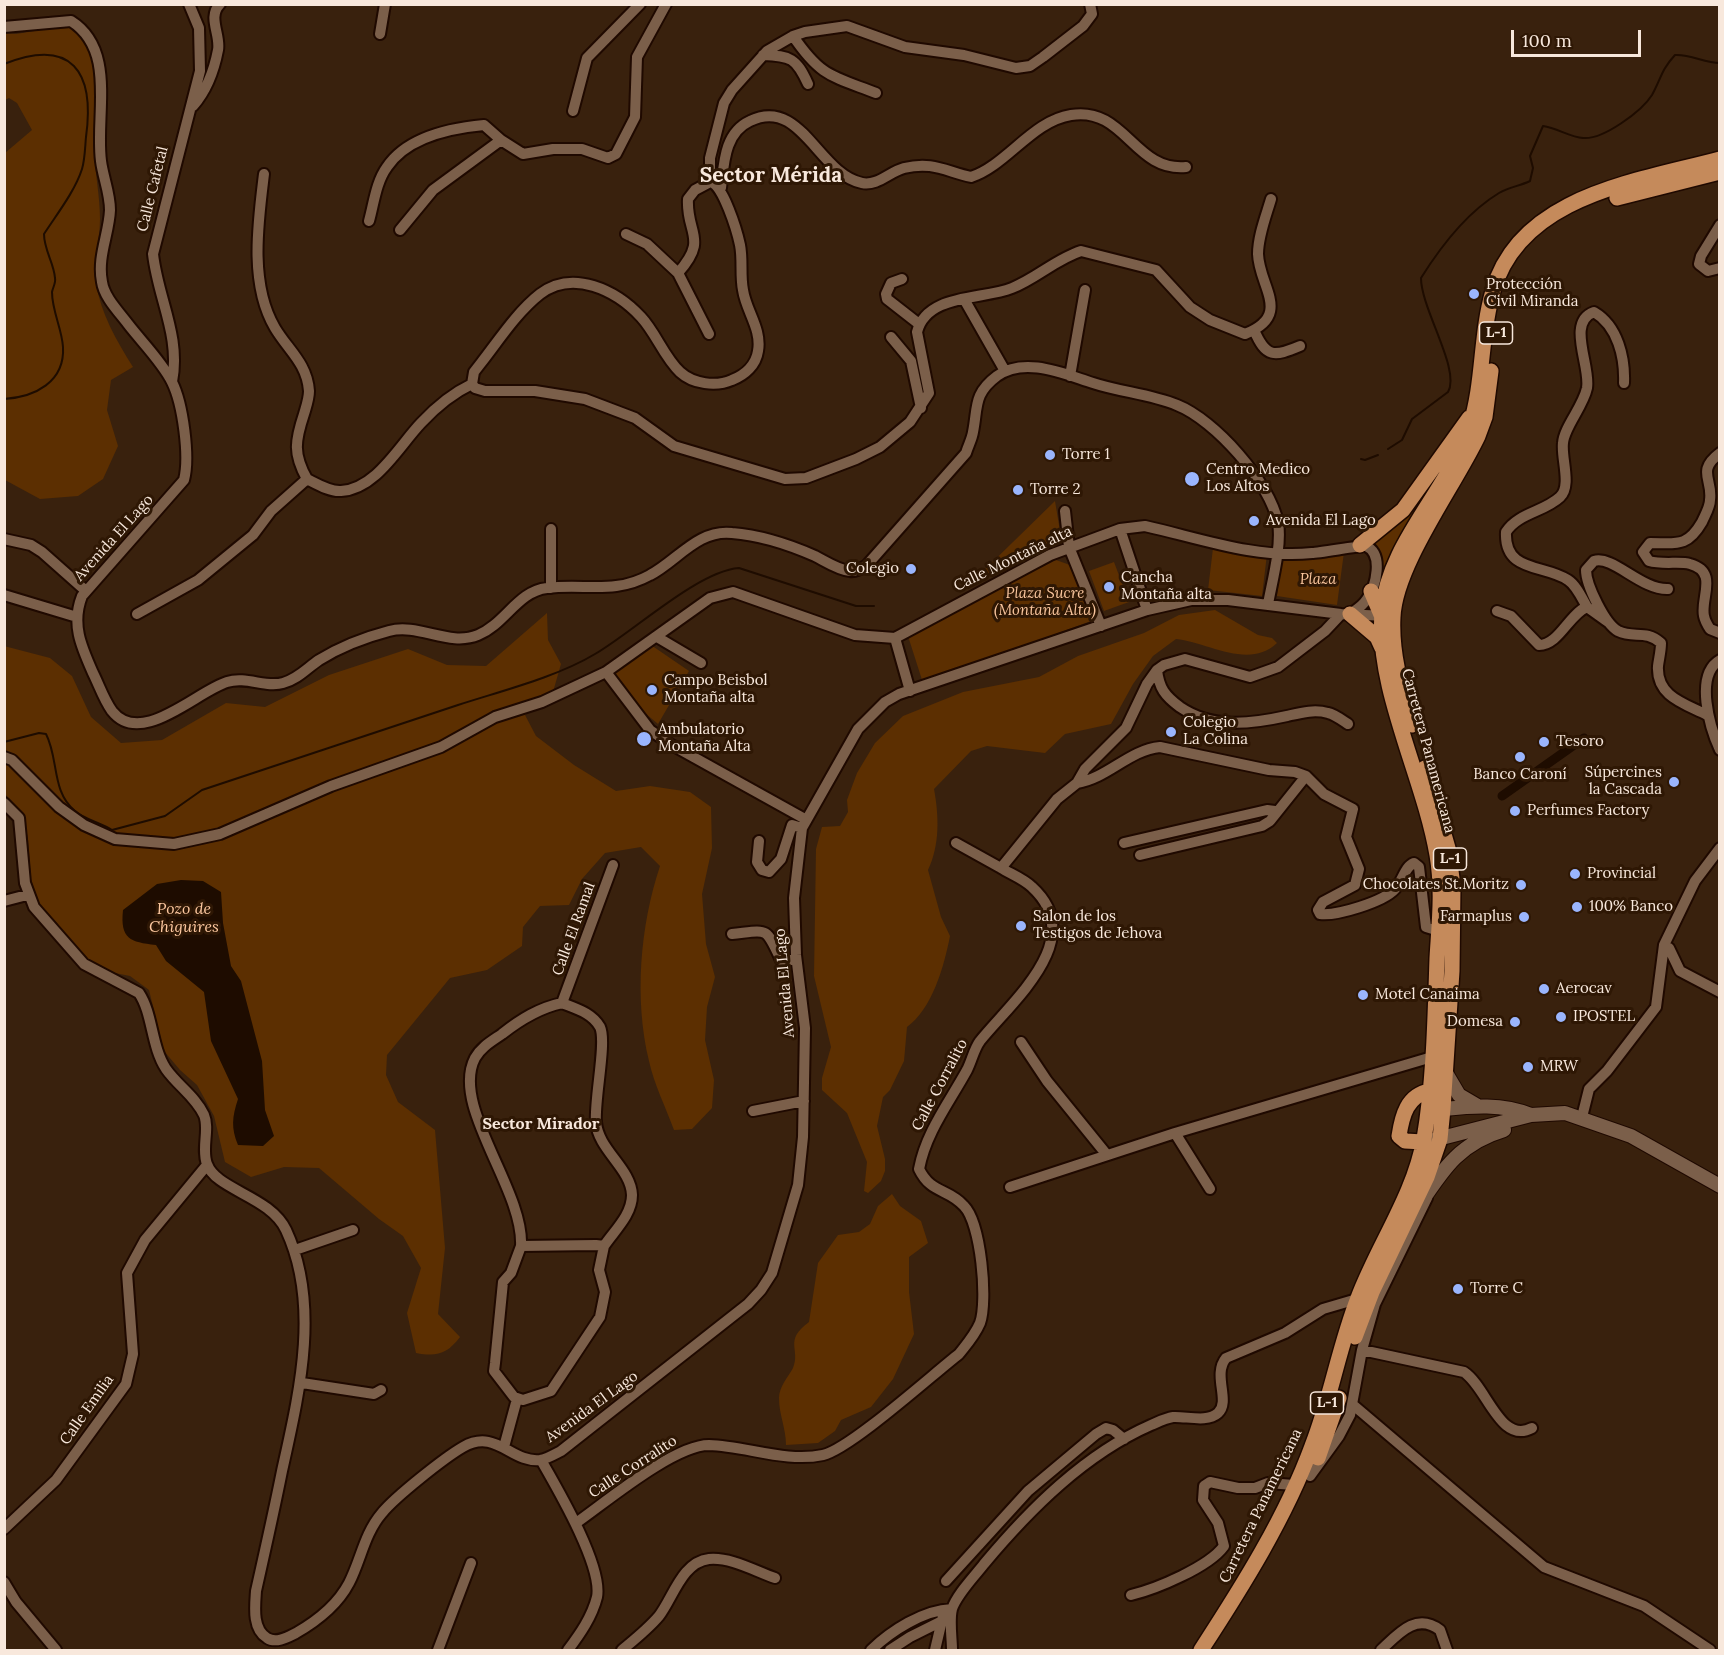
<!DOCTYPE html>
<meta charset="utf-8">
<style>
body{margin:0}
#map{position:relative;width:1724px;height:1655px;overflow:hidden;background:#39210d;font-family:Lora,serif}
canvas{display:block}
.frame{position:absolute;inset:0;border:6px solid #f8e8dc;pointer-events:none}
.scale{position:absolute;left:1511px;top:30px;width:130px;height:27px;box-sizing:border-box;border:3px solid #f8e8dc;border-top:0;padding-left:8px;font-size:18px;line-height:21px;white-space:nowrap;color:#f8e8dc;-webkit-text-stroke:4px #2e1704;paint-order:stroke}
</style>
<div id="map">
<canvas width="1724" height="1655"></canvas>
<div class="frame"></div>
<div class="scale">100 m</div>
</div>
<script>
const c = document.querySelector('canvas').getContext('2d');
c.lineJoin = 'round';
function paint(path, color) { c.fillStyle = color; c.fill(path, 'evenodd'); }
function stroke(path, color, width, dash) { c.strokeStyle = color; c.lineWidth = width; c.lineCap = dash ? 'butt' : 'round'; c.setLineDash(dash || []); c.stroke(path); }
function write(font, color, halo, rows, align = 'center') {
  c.font = font + ' Lora,serif'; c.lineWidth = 6; c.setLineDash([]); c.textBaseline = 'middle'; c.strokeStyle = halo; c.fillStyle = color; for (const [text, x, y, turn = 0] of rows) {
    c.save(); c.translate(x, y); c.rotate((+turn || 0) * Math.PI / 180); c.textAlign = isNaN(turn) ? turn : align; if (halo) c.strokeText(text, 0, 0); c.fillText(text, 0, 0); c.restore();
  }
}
paint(new Path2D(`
 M65,26C113,42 94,112 94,150C95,173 100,196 100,219C100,239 93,263 96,283C101,314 116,340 133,367L111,380L107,410L118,446L103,479L78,496L40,499L5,480V153L32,130L17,103L9,98L5,100V33L16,34Z
 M1429,485L1398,539L1379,591L1381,561L1377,548L1365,540Z
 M1055,501L1061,537L971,586V583Z
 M1213,548L1267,554L1262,596L1208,590Z
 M1344,552L1337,605L1277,596L1282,557Z
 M1056,560L1070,565L1091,621L923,683L907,633Z
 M1114,562L1129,602L1104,611L1089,571Z
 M1215,610L1258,635L1272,638L1277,643C1249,670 1207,642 1176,639L1153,656L1133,684L1111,724L1065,734L1045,753L987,746L971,751L934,789C939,816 940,845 928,870L941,917L950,936C944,967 932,1009 907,1027L904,1061L890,1090L883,1097L877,1126L885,1159V1171L881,1181L868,1193L864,1191L867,1162L847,1113L822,1090V1078L831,1047L814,976L816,849L822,827L840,826L848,812L847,800L857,773L875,743L903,716L963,692L1039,677L1078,656L1144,633L1179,615Z
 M547,613L548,640L561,664L551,699L525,715L536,736L574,765L616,791L650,786L690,792L711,807L712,848L702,894L706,944L715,977L707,1007L705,1040L714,1080L712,1108L692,1129L674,1130C666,1108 654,1084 649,1061C634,999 640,926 660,866L641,847L605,853L582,879L569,905L540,906L523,927L522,946L487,970L450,978L387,1055L386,1075L398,1102L435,1130L445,1248L438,1314L460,1337C447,1354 437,1357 416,1353L407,1313L421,1268L403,1236L379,1219L319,1168L284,1167L251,1177L225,1162L214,1116L197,1085L180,1070L164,1051L149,990L130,976L115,973L94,964L72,946L57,923L40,905L31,880L28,839L23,813L5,794L4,646L50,658L72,676L91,717L121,743L162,740L226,703L265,707L329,675L408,649L447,665L486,666Z
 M648,643L689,671L658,724L639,708L611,670Z
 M892,1194L900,1206L921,1221L928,1243L909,1257V1292L914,1334L893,1379L871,1407L841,1420L835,1431L818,1443L786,1445C786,1428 779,1415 779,1398C779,1387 788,1377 793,1368C801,1349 783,1341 809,1322L818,1263L838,1235L859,1232L870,1224L878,1206Z`), '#5c2f01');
paint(new Path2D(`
 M181,880L203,881L221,892L223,923L231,966L241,981L262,1061L265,1110L274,1136L263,1146L238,1145C231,1128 232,1117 238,1099L211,1041L204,992L166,961L156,945C130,942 120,939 123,910L157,884Z`), '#1e0c00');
stroke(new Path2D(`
 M4,64C72,37 95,72 86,137C85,147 85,159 82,169C75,191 57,214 44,234C44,250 54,263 55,278C56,283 53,287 52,292C52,311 62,329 63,347C65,382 35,397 4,399
 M1388,449L1402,440L1412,419L1448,392C1461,370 1421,309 1421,278C1441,246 1466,213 1499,193C1509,187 1520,186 1530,181L1533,168L1530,156L1543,126C1557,128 1570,137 1583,138C1603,140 1642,111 1652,95C1661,79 1661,70 1675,55C1691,54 1704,63 1720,63
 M1361,459L1365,460L1378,455
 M4,742L39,733L46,734C59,759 51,791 75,811C83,819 102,823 112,830L165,816L202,790C288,762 373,733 458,705C501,691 557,677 595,654C633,632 698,571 739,568L856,606H874`), '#1e0c00', 2);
stroke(new Path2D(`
 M1502,796L1584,738`), '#1e0c00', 9);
const minor = new Path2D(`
 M4,27L71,21C117,50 95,115 101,161C103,177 110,193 110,210C109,234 97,257 102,282C104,297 119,312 128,324C141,341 163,363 172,382C183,404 190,457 184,480L82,596C71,624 81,646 93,673C99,685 104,700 112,711C141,748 197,691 227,682C246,676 266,688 283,683C298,679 307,668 319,660C340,647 366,637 389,631C419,623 449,647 478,635C505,624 518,591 547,588C584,583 614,595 650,575C677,561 698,529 732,533C759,535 790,545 815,556C825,561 838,570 850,571C856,572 862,568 867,565L966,453C968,446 972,439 973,432C978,407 973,394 997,376C1025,356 1064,374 1093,383C1120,392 1150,394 1177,405C1215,420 1270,482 1278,523C1282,545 1272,582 1268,604
 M380,34L385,4
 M793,36C821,77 832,76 876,93
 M763,55C791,56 796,58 808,84
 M193,106C207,90 214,71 218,50C221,35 207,17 220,4
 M573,111L587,58L640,4
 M264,174C258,223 249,284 275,328C288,350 307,363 309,391C309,399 306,407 304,414C295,441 293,454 307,479C317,484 330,492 341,491C376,489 399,446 421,423C435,408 453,393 472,384
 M710,182V158L724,103L732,90L767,51L793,36L805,32L847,26L905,47L964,55L1016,68L1030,66L1043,57L1083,26L1092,14L1090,4
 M721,188C724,164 724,133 750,121C801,96 818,174 862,183C878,186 889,172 904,168C932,161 945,171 971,177C1007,165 1032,121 1071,115C1125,106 1134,172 1186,167
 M369,221C374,203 376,182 387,167C407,137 451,128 484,125L501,140
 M1720,225L1701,256L1699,264L1708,271L1720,268
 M400,230L433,190L501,140L523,154L553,149H582L608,158L616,154L635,117L637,57L666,4
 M626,234L647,244L678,273C709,238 686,234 688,199L695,190L710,182C723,184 737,231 740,245C743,260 740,275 743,290C746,311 762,329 758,351C756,365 745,375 732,380C716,387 693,384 680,372C664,357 656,333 641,317C616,290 573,269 540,294C517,312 499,340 481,363L474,372L472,384L475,388L485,391H535L585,399L635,418L674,446L785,479L806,478L856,459L880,447L910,422L929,393L917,332C927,293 983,300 1012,288C1037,278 1056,259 1081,251L1156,270L1190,307L1210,320L1245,334C1293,315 1259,287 1258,254C1258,236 1266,216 1271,199
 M678,273L709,334
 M902,279L891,283L886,294L887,299L919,324
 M964,299L1005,371
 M1254,330C1266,358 1274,357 1300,346
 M891,337L911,361L921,408
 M1070,376L1085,290
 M172,382C181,336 158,299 153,254L200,71L199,28L189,4
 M1720,453C1696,471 1713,479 1710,500C1710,507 1705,515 1702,522C1687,548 1676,543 1650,543L1643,552L1649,561C1663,565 1680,561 1690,564C1719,572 1700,598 1704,616C1705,621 1708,626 1710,629L1720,633
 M1065,511L1069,547L1101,626
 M551,529V588
 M1120,529L1147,610
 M4,539L31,545L42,552L86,591
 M1668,589C1641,590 1613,555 1594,561L1586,570C1586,585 1605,624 1618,631C1634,639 1645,629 1661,643C1661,651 1659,658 1658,666C1656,697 1686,704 1707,715
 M4,595L77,617
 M1587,607C1582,598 1576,585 1568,580C1544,564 1504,573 1506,532C1518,513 1544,512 1560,497C1572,486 1561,458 1563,443C1564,427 1583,407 1587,388C1591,366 1566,322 1594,312C1618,326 1625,358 1624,383
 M1497,611L1511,616L1539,645C1559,645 1569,614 1587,607L1608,622
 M137,614L198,580L253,535L271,511L307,479
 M657,637L701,663
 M1720,660C1694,675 1710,728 1720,750
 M1157,670C1159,688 1165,696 1180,707C1212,729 1251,724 1287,716C1300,713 1314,709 1328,713C1334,714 1342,720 1348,724
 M910,691L895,638L1050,555L1120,529L1145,526C1199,538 1256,559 1312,553C1320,553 1362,545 1366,546C1384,554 1376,586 1367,599C1363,606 1356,610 1350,614
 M4,757L12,760L59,807L84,825L115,839L174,844L220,834L331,786L441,747L495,717L542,702L606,672
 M1077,783C1108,778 1129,750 1160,747L1269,770L1295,772L1306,776L1324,794L1353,809L1346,837L1359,869L1355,885L1323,902L1318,910L1320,914C1337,916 1383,902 1395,889C1403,881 1404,867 1414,863L1419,867L1426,927L1439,931
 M4,803L19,818L25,883L34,907L84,964L139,993C153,1014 151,1046 166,1069C178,1086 195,1096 204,1115C210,1129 201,1149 207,1164C216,1190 270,1196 286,1230C321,1305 299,1394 282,1471C274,1511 265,1551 256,1591C255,1606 252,1629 267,1638C276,1644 288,1637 296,1633C317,1621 338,1604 349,1583C361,1560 364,1534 382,1513C395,1497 444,1458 463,1447C496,1428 511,1463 540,1460C547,1459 555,1454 561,1451L748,1304L761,1290L772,1273L798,1185L803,1137L805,1028L796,955L794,898L802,828L858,729L885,702L899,694L1147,610L1191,600H1228L1341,614L1388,616
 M805,819L670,744L650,730L606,672L710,598L733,592L855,635L895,638
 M759,841L757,862L762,870L769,872L781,859L792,825L802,828
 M956,843L1001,868
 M1124,843L1267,810L1275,811
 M1140,855L1262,826L1270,821L1306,776
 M4,901L27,895
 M732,934C769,930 765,926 781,960H796
 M1664,945L1669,948L1680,971L1720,992
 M562,1003L613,865
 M1021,1042L1047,1081L1107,1155
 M753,1111L804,1101
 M1582,1117L1589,1089L1607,1071L1656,1007L1664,945L1695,881L1720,848
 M1175,1133L1210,1189
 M1010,1187L1175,1133L1432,1057
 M596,1245L604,1246L599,1270L605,1292L600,1317L551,1391L523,1400L514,1397L494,1371L495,1363L503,1282L511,1273L521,1246Z
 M521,1246C524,1189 450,1106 475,1058C481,1047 492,1041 502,1034C521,1019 539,1008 562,1003C577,1009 592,1013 600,1027C607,1042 594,1100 596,1122C598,1150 631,1168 632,1195C632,1215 614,1231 604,1246
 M295,1250L353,1230
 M1362,1350L1464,1372C1487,1387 1500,1445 1532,1428
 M302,1383L374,1394L381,1390
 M1352,1404L1544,1567L1644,1606L1710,1650
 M504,1447L517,1399
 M541,1460C557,1488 603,1566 597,1597C592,1617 580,1634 568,1650
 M1310,1476L1339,1436L1350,1415L1362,1350L1375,1304L1427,1198
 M576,1523C606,1502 674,1445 709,1445C746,1446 786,1463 823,1455C850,1449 932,1375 959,1354C967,1344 975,1335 980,1323C988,1301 981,1223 964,1206C948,1188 931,1194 919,1169C926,1132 949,1103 967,1070C972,1060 974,1049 980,1041C1012,1001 1089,939 1032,887C1024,879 1011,874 1001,868L1057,799L1077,783L1085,769L1126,728L1147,684L1157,670L1164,665L1185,659L1250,677L1278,667L1325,631L1341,614
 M4,1529L56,1480L126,1384L133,1354L127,1273L145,1240L207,1165
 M946,1581L1028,1491L1096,1434L1106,1428L1113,1430L1124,1439
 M4,1582L16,1602L56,1650
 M1131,1595C1156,1589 1209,1567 1224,1546L1218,1523L1203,1500L1204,1486L1210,1482L1238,1488H1255L1268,1483L1294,1485
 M438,1650L471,1563
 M622,1650C634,1640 648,1629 659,1616C673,1598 682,1562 709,1559C731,1557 755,1571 775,1578
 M871,1650C891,1631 923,1610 952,1609
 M890,1650L910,1637L942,1621
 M935,1650L943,1616
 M952,1650C952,1638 949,1621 952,1609C957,1594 974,1577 984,1564C1030,1509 1085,1454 1151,1425C1158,1422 1166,1418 1173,1417C1186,1416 1207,1423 1218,1413C1231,1401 1212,1375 1226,1358L1285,1333L1323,1309L1357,1299
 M1381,1650C1398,1634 1416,1612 1440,1630L1447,1650`);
const tertiary = new Path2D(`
 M1446,1073L1459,1095L1476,1105
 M1433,1110C1466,1107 1498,1102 1531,1115
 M1430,1141L1531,1115L1565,1113L1631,1136L1720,1186
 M1420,1204C1444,1168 1460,1143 1504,1130`);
const primary = new Path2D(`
 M1617,198L1720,172
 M1360,545L1403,510L1469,418
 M1371,591L1382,617
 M1350,614L1377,637L1382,648
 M1412,725C1402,690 1391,654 1393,617C1395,565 1455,485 1478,436L1485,417L1491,371
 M1423,1142L1405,1141L1399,1136C1402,1116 1407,1095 1430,1091
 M1355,1337L1372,1292L1427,1177L1440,1139L1443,1109L1452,971L1453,886L1448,848L1425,768
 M1318,1458L1339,1398
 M1201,1650C1242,1587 1286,1517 1312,1446C1331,1398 1339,1346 1358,1298C1378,1245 1414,1195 1424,1139C1434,1080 1435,1018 1437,958C1439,924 1443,890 1437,855C1424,778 1376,689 1382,612C1388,543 1448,491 1470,426C1484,382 1480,335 1493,291C1520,195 1639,181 1720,159`);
stroke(minor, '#1f0900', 14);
stroke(tertiary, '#1f0900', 16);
stroke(primary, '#1f0900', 18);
stroke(minor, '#7b5f4a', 10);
stroke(tertiary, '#7b5f4a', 14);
stroke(primary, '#c58a5b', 15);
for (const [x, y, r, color] of [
 [1474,294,6,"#9ab5fd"],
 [1050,455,6,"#9ab5fd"],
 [1192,479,8,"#9ab5fd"],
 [1018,490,6,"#9ab5fd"],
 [1254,521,6,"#9ab5fd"],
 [911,569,6,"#9ab5fd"],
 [1109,587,6,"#9ab5fd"],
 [652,690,6,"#9ab5fd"],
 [1171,732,6,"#9ab5fd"],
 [644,739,8,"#9ab5fd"],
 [1544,742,6,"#9ab5fd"],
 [1520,757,6,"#9ab5fd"],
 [1674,782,6,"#9ab5fd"],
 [1515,811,6,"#9ab5fd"],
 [1575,874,6,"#9ab5fd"],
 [1521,885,6,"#9ab5fd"],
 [1577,907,6,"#9ab5fd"],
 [1524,917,6,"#9ab5fd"],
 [1021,926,6,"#9ab5fd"],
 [1544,989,6,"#9ab5fd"],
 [1363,995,6,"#9ab5fd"],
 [1561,1017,6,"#9ab5fd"],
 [1515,1022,6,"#9ab5fd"],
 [1528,1067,6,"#9ab5fd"],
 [1458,1289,6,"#9ab5fd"]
]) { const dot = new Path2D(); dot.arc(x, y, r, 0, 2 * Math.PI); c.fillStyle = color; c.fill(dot); stroke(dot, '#2e1704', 2); }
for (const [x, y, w] of [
 [1496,333,33],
 [1450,859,33],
 [1327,1403,33]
]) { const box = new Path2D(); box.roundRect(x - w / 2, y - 11, w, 22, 4.5); c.fillStyle = '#2e1704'; c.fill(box); stroke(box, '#f8e8dc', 1.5); }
write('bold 14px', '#f8e8dc', null, [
 ["L-1",1496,333],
 ["L-1",1450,859],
 ["L-1",1327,1403]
]);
write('15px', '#f8e8dc', '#2e1704', [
 ["Calle Cafetal",153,189,-76],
 ["Avenida El Lago",114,538,-48],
 ["Calle Montaña alta",1013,559,-26],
 ["Carretera Panamericana",1428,751,75],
 ["Calle El Ramal",574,929,-70],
 ["Avenida El Lago",785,983,-95],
 ["Calle Corralito",940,1085,-62],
 ["Avenida El Lago",592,1407,-36],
 ["Calle Emilia",87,1410,-55],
 ["Calle Corralito",633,1467,-33],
 ["Carretera Panamericana",1261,1506,-64]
]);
write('15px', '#f8e8dc', '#2e1704', [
 ["Protección",1486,285],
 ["Civil Miranda",1486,302],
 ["Torre 1",1062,455],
 ["Centro Medico",1206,470],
 ["Los Altos",1206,487],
 ["Torre 2",1030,490],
 ["Avenida El Lago",1266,521],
 ["Colegio",899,569,"right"],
 ["Cancha",1121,578],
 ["Montaña alta",1121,595],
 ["Campo Beisbol",664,681],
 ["Montaña alta",664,698],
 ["Colegio",1183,723],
 ["La Colina",1183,740],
 ["Ambulatorio",658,730],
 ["Montaña Alta",658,747],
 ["Tesoro",1556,742],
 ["Súpercines",1662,773,"right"],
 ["la Cascada",1662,790,"right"],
 ["Banco Caroní",1520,775,"center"],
 ["Perfumes Factory",1527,811],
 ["Provincial",1587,874],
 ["Chocolates St.Moritz",1509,885,"right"],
 ["100% Banco",1589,907],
 ["Salon de los",1033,917],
 ["Testigos de Jehova",1033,934],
 ["Farmaplus",1512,917,"right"],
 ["Aerocav",1556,989],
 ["Motel Canaima",1375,995],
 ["IPOSTEL",1573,1017],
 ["Domesa",1503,1022,"right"],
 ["MRW",1540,1067],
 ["Torre C",1470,1289]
], 'left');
write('italic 15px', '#f9c59d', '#2e1704', [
 ["Plaza",1318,580],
 ["Plaza Sucre",1045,594],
 ["(Montaña Alta)",1045,611]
]);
write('italic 16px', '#fdc8a0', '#2e1704', [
 ["Pozo de",184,909],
 ["Chiguires",184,927]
]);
write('bold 16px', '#f8e8dc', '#2e1704', [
 ["Sector Mirador",541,1124]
]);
write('bold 21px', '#f8e8dc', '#2e1704', [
 ["Sector Mérida",771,176]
]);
</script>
